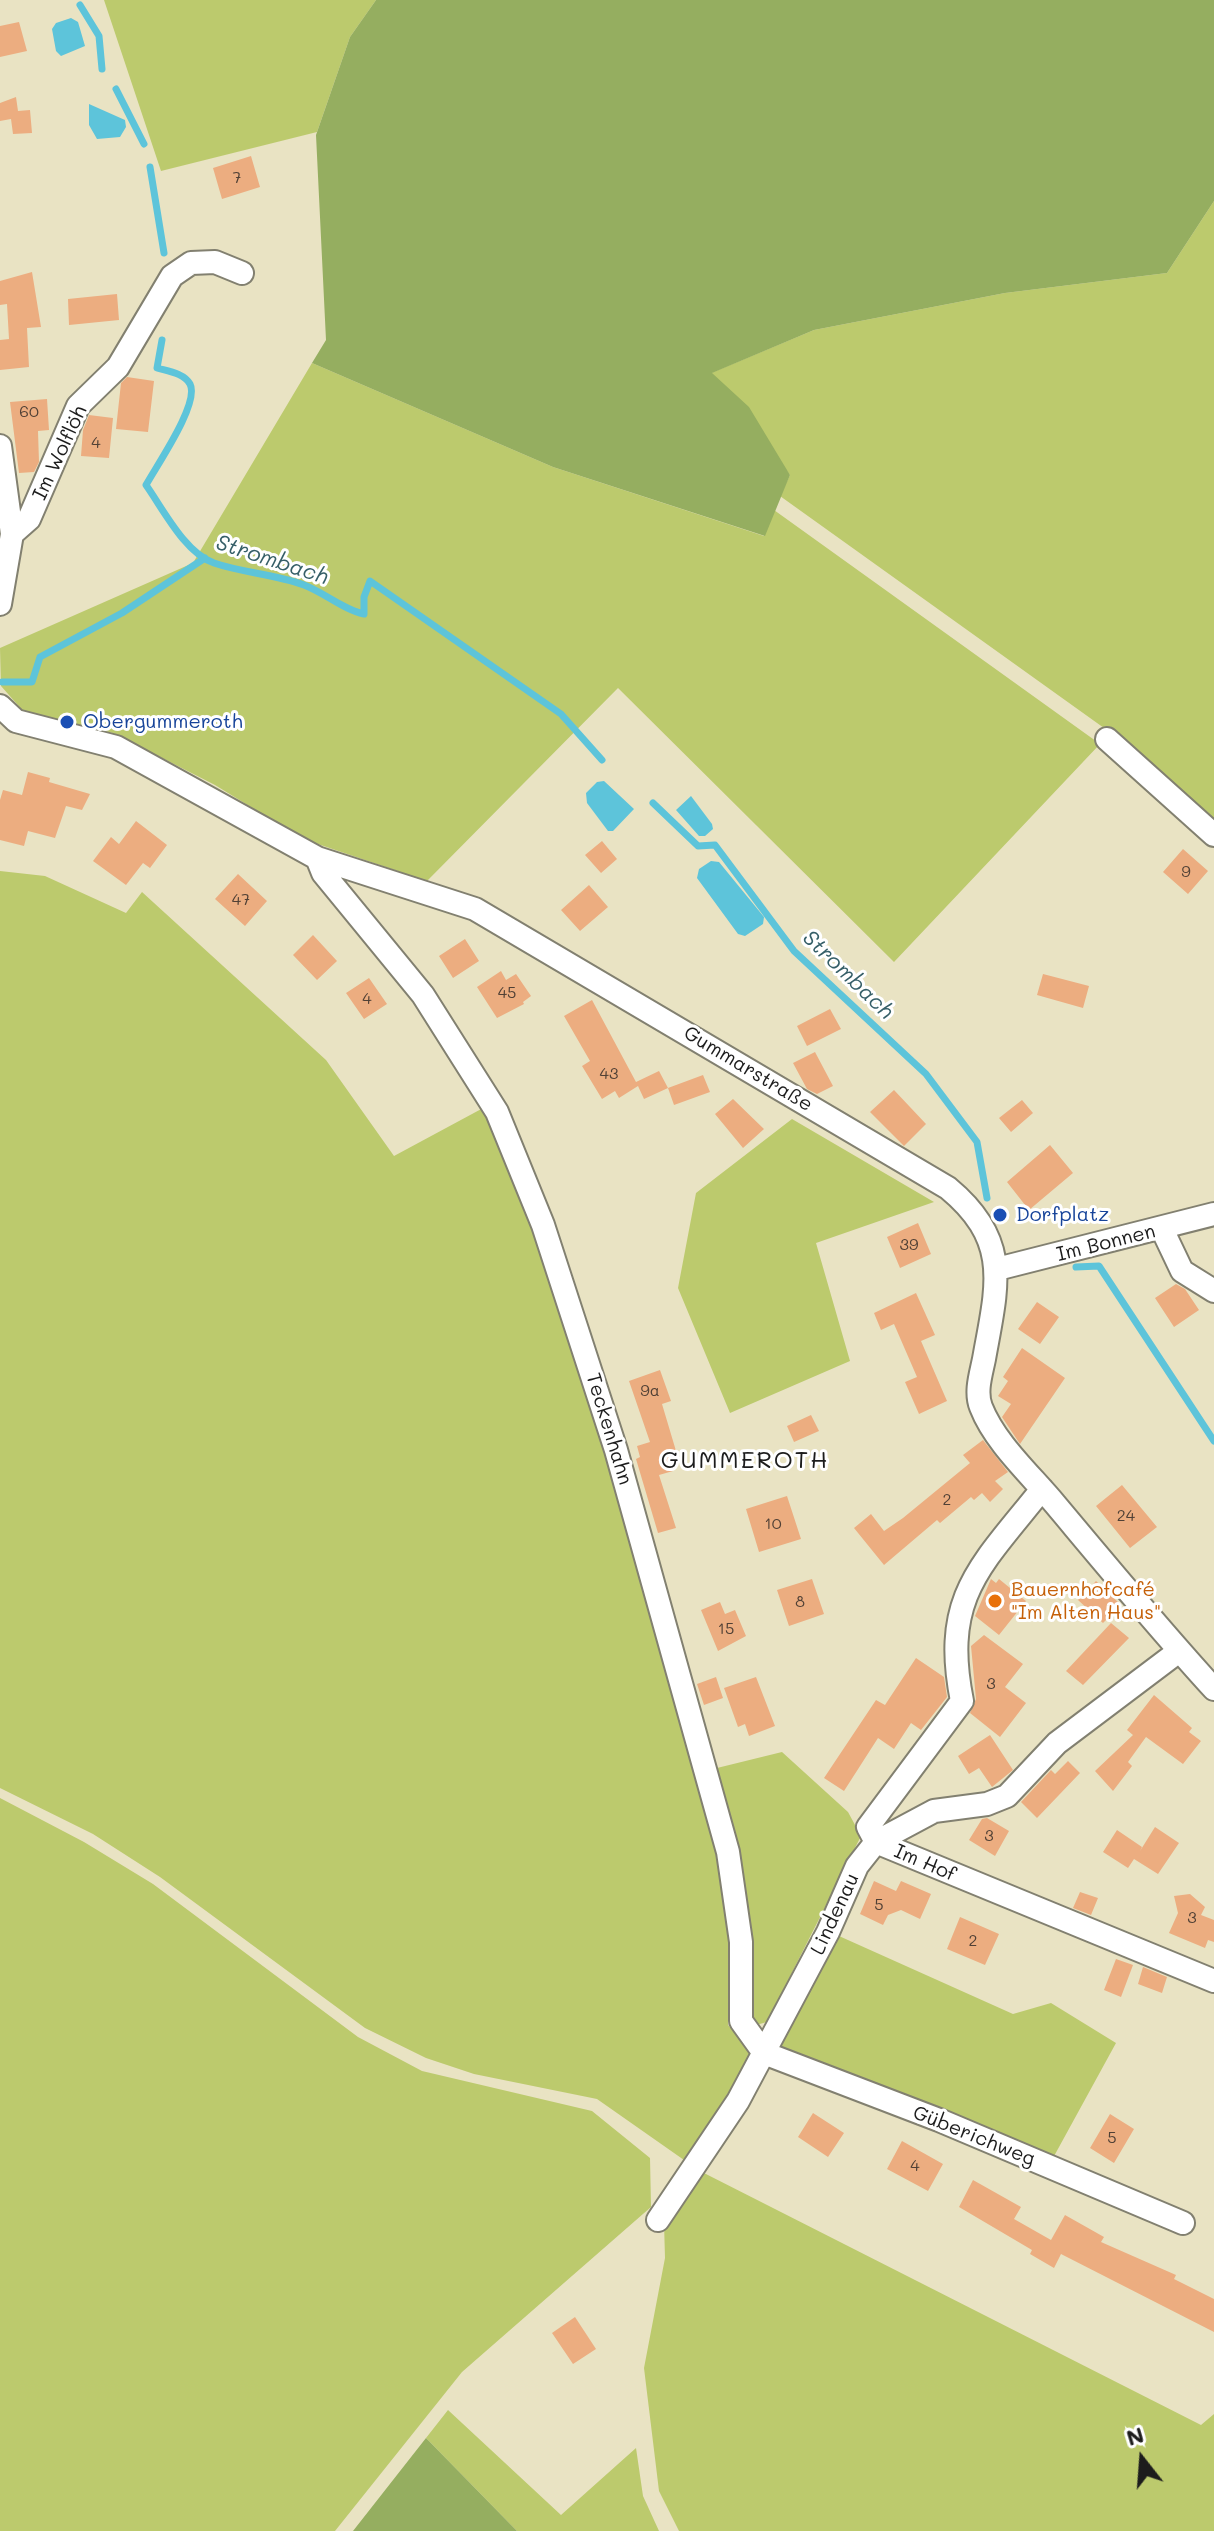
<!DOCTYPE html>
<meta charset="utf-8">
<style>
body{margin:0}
#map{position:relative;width:1214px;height:2531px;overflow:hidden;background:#e9e3c3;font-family:Mali,sans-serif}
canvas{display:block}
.north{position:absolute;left:1102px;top:2419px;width:80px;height:80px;-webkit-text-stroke:6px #fff;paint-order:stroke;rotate:343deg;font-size:22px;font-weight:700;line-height:32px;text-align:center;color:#1c1c1c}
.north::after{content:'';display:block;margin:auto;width:28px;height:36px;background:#1c1c1c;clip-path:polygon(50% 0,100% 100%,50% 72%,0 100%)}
</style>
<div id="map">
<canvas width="1214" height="2531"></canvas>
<div class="north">N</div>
</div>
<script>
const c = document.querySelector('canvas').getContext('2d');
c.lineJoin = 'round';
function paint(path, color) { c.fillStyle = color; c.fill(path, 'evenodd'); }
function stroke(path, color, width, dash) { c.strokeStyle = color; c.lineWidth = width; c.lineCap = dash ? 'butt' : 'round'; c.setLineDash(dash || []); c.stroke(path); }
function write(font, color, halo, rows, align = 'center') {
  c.font = font + ' Mali,sans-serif'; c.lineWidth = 6; c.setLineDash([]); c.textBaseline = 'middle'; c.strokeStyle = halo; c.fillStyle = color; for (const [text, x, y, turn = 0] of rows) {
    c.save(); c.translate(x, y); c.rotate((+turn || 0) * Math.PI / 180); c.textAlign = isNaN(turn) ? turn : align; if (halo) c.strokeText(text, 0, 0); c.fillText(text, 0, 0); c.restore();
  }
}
paint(new Path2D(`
 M104,0H376L350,37L317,132L161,171Z
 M1214,201V822L1111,733L780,496L790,475L711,373L814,330L1005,293L1167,273Z
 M312,363L553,467L764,536L774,510L1100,744L894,962L618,688L427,881L303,839L215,785L113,733L24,712L1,686L0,648L193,563Z
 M0,871L45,876L126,913L142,892L326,1060L394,1156L485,1107L536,1228L606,1449L722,1853L733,1943L728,2025L754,2056L731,2097L684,2160L597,2099L474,2074L426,2058L365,2028L160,1877L93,1834L0,1788Z
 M792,1119L934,1202L816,1243L850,1361L730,1413L678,1288L696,1193Z
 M782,1752L848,1812L861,1836L767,2022L756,2025L749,2019L737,1851L717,1768Z
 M0,1798L84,1842L153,1884L358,2037L422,2071L592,2111L650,2158L651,2207L462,2372L335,2531H0Z
 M839,1936L1013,2014L1051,2003L1116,2043L1053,2158L778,2048Z
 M700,2171L1201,2425L1214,2414V2531H679L659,2491L644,2368L665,2258L664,2223Z
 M448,2410L561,2515L636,2448L643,2496L659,2531H517L426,2438Z`), '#bcca6d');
paint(new Path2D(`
 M376,0H1214V201L1167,273L1005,293L814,330L712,373L749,407L790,475L765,536L553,467L312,363L326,340L316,135L350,37Z
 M426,2438L517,2531H353Z`), '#95ae60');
paint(new Path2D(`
 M71,18L78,22L85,46L61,56L56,51L52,29L56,23Z
 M89,104L125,120L126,127L120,137L97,139L89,125Z
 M604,781L634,809L613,831H608L587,803L586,793L597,782Z
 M691,796L712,824L713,829L705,836H699L676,810Z
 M711,861L719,862L764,917L763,924L745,936L738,934L697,878L699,869Z`), '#5dc4da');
stroke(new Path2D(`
 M80,5L99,36L102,69
 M116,89L144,144
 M150,167L164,253
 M162,340L157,368C167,371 184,373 190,384C200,403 157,465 146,485C163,509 185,553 214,563C243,573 275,574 304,585C325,593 344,610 364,614V597L370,581L561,714L602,760
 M2,682H32L40,657L122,613L205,558
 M653,803L698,846L715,845L794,951L926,1074L977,1142L987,1198
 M1076,1267L1099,1266L1214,1441`), '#5dc4da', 7);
paint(new Path2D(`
 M19,22L27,51L0,57V26Z
 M16,97L18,111L30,110L32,133L13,134L11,119L0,121V103Z
 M251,156L260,187L222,199L213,168Z
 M32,272L41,327L27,328L29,367L0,370V340L9,339L7,304L0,305V281Z
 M117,294L119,320L69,325L68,299Z
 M127,377L154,381L148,432L116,429L121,383Z
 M47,399L49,430L38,431L39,462L34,472L19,473L10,402Z
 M89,415L113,418L109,458L81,456L83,430Z
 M28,772L50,778L49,782L90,794L82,810L66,806L55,838L28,831L24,846L0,840V800L3,790L22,795Z
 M136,821L167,845L150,868L143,863L126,885L93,861L111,837L119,844Z
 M602,841L617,859L601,873L585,855Z
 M1183,849L1208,871L1188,894L1163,872Z
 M238,874L267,901L245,926L215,899Z
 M589,885L608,907L580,931L561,910Z
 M313,935L337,961L317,980L293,955Z
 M465,939L479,961L453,978L439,956Z
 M501,971L506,980L516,974L531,996L523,1002L524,1004L497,1018L477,987Z
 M1043,974L1089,986L1083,1008L1037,995Z
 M369,978L387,1004L364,1019L346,993Z
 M592,1000L636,1082L659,1071L668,1088L644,1099L638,1086L619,1098L615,1091L602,1099L582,1066L590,1061L564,1016Z
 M830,1009L841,1029L807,1046L797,1026Z
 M815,1052L833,1086L817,1094L807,1089L793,1063Z
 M703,1075L710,1092L674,1105L668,1088Z
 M894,1090L926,1124L904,1146L870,1112Z
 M733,1099L764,1129L743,1148L715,1114Z
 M1022,1100L1033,1113L1011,1132L999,1118Z
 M1050,1145L1073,1173L1029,1210L1007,1182Z
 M918,1223L931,1254L900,1268L887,1237Z
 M1176,1284L1185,1289L1199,1310L1174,1327L1155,1298Z
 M916,1293L935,1335L921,1341L947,1401L919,1414L905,1382L917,1377L894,1324L881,1330L874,1313Z
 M1037,1302L1059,1317L1040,1344L1018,1329Z
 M1022,1348L1065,1378L1020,1444L1002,1417L1011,1404L998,1396L1008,1381L1003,1377Z
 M660,1370L671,1401L662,1404L679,1461L671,1464L673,1471L659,1475L676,1528L658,1533L636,1459L640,1457L637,1446L650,1442L629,1381Z
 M811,1415L819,1431L794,1442L787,1426Z
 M983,1440L1008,1472L995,1481L1003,1489L990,1502L982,1493L974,1500L971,1497L940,1523L937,1520L884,1565L854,1528L871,1514L884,1531L903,1518L970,1463L963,1455Z
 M1122,1485L1157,1527L1130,1548L1096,1506Z
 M787,1496L801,1539L759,1552L746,1509Z
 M812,1579L824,1614L789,1626L777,1590Z
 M991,1579L996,1583L999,1579L1026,1601L999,1635L975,1616Z
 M1096,1581L1121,1605L1103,1623L1078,1600Z
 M720,1602L725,1614L735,1610L746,1636L718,1651L701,1610Z
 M1111,1623L1129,1638L1083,1685L1066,1671Z
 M984,1635L1023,1664L1005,1687L1026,1703L1000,1737L970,1713L976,1699L971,1646Z
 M916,1658L944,1677L947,1697L921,1730L911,1723L894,1749L878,1738L844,1791L824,1778L876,1700L885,1705Z
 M716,1677L723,1698L704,1705L697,1684Z
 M756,1677L775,1726L749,1736L745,1724L738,1727L724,1688Z
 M1154,1695L1192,1728L1189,1732L1201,1741L1183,1764L1146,1737L1128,1762L1132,1766L1113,1791L1095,1771L1133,1735L1127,1730Z
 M990,1735L1013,1770L992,1787L979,1768L969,1774L958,1756Z
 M1068,1761L1080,1773L1037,1818L1021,1802L1051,1770L1055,1774Z
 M987,1818L1009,1831L995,1856L969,1840L982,1819Z
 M1155,1827L1179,1843L1158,1874L1134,1859L1128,1868L1103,1852L1117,1830L1142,1847L1140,1851Z
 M874,1881L896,1891L901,1881L931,1894L920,1919L901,1910L888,1915L883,1925L860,1914Z
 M1080,1892L1098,1898L1091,1915L1073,1908Z
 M1190,1894L1205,1907L1201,1915L1214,1920V1942L1208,1940L1205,1948L1169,1933L1178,1913L1174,1896Z
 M960,1917L999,1934L985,1965L947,1949Z
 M1116,1959L1133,1965L1121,1997L1104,1990Z
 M1143,1967L1167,1977L1162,1993L1138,1984Z
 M813,2113L844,2133L828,2157L798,2137Z
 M1110,2114L1134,2129L1114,2163L1090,2148Z
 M902,2141L943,2164L928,2191L887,2169Z
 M973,2180L1021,2207L1014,2219L1051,2240L1065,2215L1104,2237L1101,2242L1176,2275L1174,2279L1214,2299V2332L1061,2254L1054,2268L1030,2254L1032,2250L959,2207Z
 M575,2317L596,2349L573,2364L552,2333Z`), '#ecad80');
const minor = new Path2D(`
 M0,446L12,534L0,604
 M12,534L29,519L78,406L118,367L172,276L191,263L215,262L242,273
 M0,706L16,721L116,747L317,858L475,909L948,1188C1012,1241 997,1286 984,1359C981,1374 975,1392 981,1407C995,1443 1031,1475 1055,1504C1107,1566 1159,1629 1214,1689
 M1107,739L1214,835
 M317,858L323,873L423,995L497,1112L543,1225L616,1450L728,1852L741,1942V2021L764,2053L939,2120L1183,2223
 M1162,1229L1182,1271L1214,1291
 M997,1269L1214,1214
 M1042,1489C981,1566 941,1596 962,1701L868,1827L876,1842L1214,1981
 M658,2220L738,2101L828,1932L857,1866L876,1842L934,1811L987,1804L1007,1796L1057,1743L1179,1651`);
stroke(minor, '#828070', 26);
stroke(minor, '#fff', 22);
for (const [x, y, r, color] of [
 [67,722,8,"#1a4fb4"],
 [1000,1215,8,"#1a4fb4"],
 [995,1601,8,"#e8710a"]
]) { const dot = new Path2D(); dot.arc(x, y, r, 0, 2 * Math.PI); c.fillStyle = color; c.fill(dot); stroke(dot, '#fff', 3); }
write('16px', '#504035', null, [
 ["7",237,178],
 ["60",29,412],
 ["4",96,443],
 ["9",1186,872],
 ["47",241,900],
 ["45",507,993],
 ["4",367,999],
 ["43",609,1074],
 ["39",909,1245],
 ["9a",650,1391],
 ["2",947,1500],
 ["24",1126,1516],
 ["10",773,1524],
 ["8",800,1602],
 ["15",726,1629],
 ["3",991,1684],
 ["3",989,1836],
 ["5",879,1905],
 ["3",1192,1918],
 ["2",973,1941],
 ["5",1112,2138],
 ["4",915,2166]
]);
write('20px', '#1c1c1c', '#fff', [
 ["Im Wolflöh",60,453,-65],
 ["Gummarstraße",748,1069,31],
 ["Im Bonnen",1106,1243,-14],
 ["Teckenhahn",609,1429,73],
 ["Im Hof",925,1863,23],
 ["Lindenau",835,1914,-65],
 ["Güberichweg",974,2136,22]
]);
write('20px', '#164399', '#fff', [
 ["Obergummeroth",83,722],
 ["Dorfplatz",1016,1215]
], 'left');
write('20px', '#c56008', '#fff', [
 ["Bauernhofcafé",1011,1590],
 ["\"Im Alten Haus\"",1011,1613]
], 'left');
write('italic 22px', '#365f68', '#fff', [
 ["Strombach",272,560,18],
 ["Strombach",848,975,44]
]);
c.letterSpacing = '2px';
write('24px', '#1c1c1c', '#fff', [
 ["GUMMEROTH",745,1461]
]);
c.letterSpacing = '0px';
</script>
